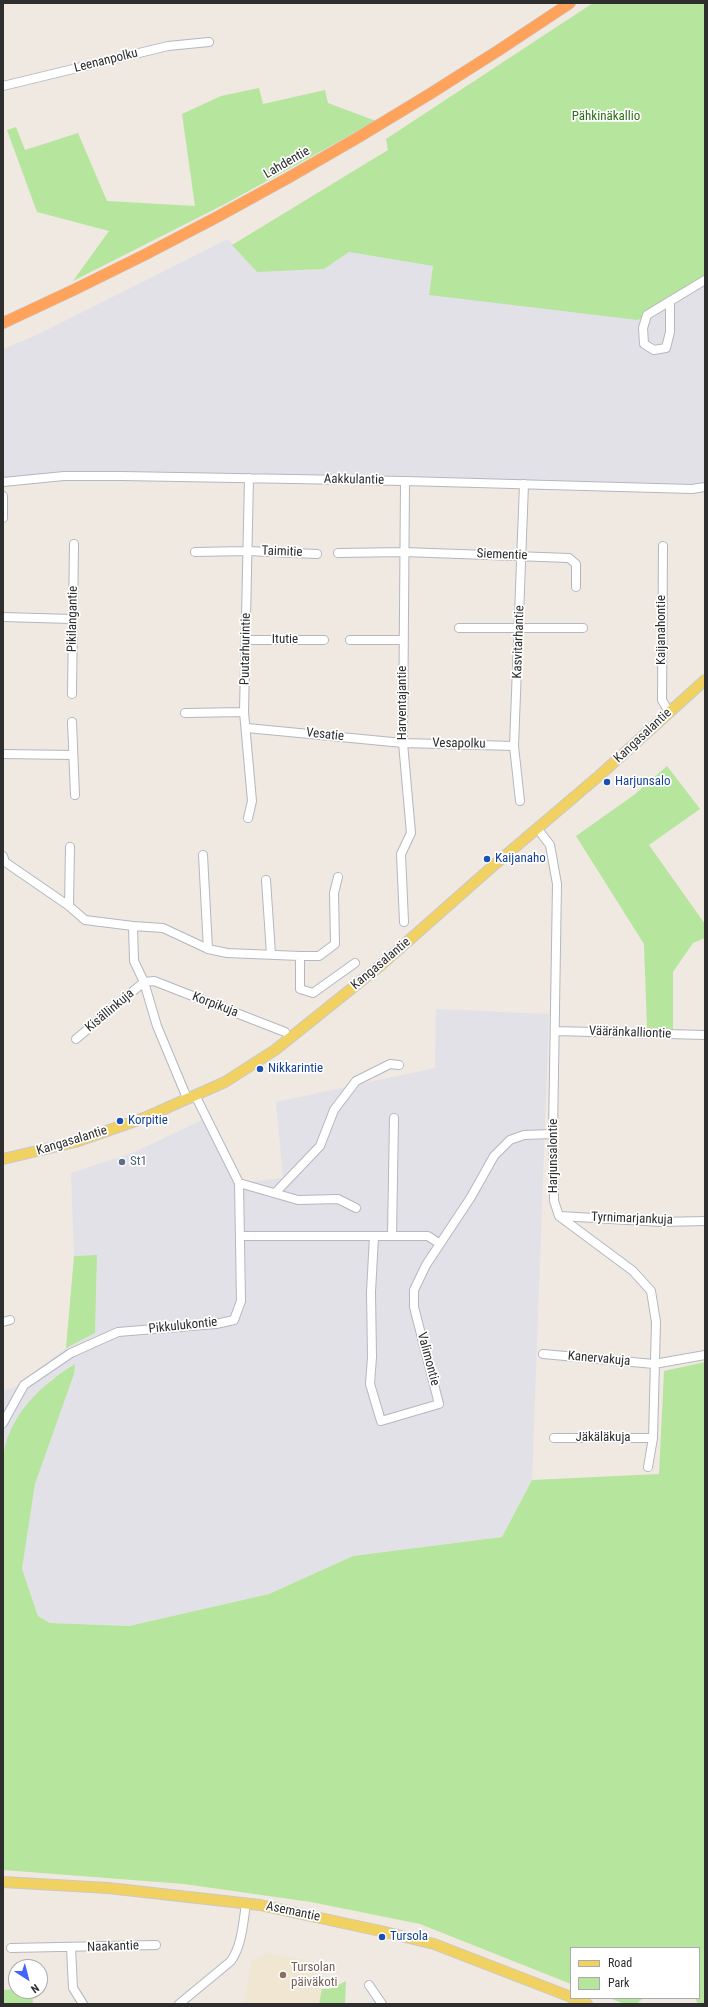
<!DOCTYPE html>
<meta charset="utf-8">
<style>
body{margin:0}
#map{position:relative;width:708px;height:2007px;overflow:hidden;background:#efe9e1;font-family:"Roboto Condensed",sans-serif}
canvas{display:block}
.frame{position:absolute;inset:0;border:4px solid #2e2e2e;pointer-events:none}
.legend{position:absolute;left:570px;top:1947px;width:130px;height:52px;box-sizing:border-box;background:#fff;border:1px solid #ababab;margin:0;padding:5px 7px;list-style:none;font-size:12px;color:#2e2e2e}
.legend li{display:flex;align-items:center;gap:8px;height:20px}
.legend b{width:20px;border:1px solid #ababab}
.north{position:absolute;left:8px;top:1959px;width:40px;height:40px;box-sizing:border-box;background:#fff;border:1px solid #ababab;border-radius:50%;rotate:144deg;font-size:11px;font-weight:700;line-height:16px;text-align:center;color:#2e2e2e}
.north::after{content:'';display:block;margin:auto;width:14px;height:18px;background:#4264fb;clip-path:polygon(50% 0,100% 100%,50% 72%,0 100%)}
</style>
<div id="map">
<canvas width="708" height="2007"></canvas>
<div class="frame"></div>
<ul class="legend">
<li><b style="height:5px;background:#f2d163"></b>Road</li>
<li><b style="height:11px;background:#b6e59e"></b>Park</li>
</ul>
<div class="north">N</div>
</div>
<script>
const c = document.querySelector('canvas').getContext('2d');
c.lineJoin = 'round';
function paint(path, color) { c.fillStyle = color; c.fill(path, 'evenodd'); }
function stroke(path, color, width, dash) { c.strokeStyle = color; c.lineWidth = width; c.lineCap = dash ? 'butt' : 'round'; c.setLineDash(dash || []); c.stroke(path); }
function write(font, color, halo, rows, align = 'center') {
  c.font = font + ' "Roboto Condensed",sans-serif'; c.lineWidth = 3.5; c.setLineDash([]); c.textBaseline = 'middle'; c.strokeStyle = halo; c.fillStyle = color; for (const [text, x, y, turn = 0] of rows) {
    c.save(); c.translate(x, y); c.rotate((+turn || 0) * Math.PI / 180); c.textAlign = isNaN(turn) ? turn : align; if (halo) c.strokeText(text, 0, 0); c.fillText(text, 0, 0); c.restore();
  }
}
paint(new Path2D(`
 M228,239L257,272L324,269L349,252L433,266L429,295L705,282V487L3,478V349L37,335Z
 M436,1009L549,1014L532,1480L502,1537L353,1556L269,1594L129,1626L50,1623L38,1616L22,1569L35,1484L74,1374L53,1378L34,1396L15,1421L5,1447L3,1473V1390L14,1388L66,1348L95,1333L97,1255L74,1256L71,1173L135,1152L210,1116L239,1183L283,1178L276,1102L435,1068Z`), '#e3e1e8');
paint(new Path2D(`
 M269,1953L311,1961L322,1989L319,2004H244L252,1961Z`), '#f0e6d1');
paint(new Path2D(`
 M593,3H705V282L638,320L429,295L433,266L349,252L324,269L257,272L232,245L388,150L386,139Z
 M259,88L263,104L325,90L328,103L376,121L225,204L73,281L109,231L37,212L7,130L16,127L25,150L78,133L107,201L195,206L182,114L221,96Z
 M667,766L700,809L649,845L705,924V938L693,943L673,972V1029L647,1028L644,944L576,836L634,795Z
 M97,1255L95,1333L66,1348L74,1256Z
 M705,1362V2004H698L695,1998H699V1948H571V1984L420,1924L311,1902L184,1884L3,1870V1473C4,1465 3,1454 5,1446C15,1409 44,1383 75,1364L74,1374L35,1484L22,1569L38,1616L50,1623L129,1626L269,1594L353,1556L502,1537L532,1480L659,1474L664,1371Z
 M346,1981L345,2004H319L322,1989H330Z
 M16,1989V1991H32L33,2004H3V1990Z
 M609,1998H643L637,2004H625Z`), '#b6e59e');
const minor = new Path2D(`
 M3,86L168,46L209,42
 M670,301V332L666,348L654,350L644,344L643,328L647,315L705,280
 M3,482L64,476H122L405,481L692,489L705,487
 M3,496V518
 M663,546L662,700L669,712
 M195,552L247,551L317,554
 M338,553L404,552L569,558L576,564V587
 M3,617L72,619
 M459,628H583
 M247,640H324
 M350,640H403
 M72,694L74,544
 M185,713L244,712
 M72,722L75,795
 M247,728L403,743L514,746
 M3,754L72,755
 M520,801L514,746L524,484
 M248,818L252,801L244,712L249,478
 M537,828L550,845L557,884L553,1134L554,1201L559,1216L633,1271L651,1291L656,1322L653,1438L648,1467
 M203,855L208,949
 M3,856L5,862L69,906L85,920L133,926L134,961L144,982L157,1026L187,1098
 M266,880L271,954
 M69,906L70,847
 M404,922L401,854L411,833L403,743L405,481
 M133,926L163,928L208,949L227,953L300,956H319L335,944L334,893L338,877
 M300,956V989L313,993L355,963
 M555,1031L705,1035
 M76,1039L144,982L154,981L285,1032
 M239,1183L298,1200L338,1199L356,1208
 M276,1192L320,1146L334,1110L356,1081L390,1064L399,1065
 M560,1216L661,1222L705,1221
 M240,1236H428L440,1244
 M374,1236L371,1292L372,1357L370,1384L381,1421L439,1404L414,1307V1290L426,1265L471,1197L494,1156L510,1140L524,1135L553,1134
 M392,1236L394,1118
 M3,1322L10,1320
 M543,1354L654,1364L705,1355
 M3,1423L24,1385L71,1353L118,1332L216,1324L234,1320L241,1301L239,1183L195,1095
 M554,1438H653
 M11,1948L156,1945
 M71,1948L73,1988L83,2004
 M369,1985L382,2004
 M179,2004L231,1961C242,1945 243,1923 246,1904`);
const major = new Path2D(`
 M3,1159L75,1142L144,1118L225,1082L275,1050L381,965L493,866L600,775L705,680
 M3,1882L108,1888L260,1905L385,1932L434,1944L571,1997
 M572,1998L587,2004`);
const highway = new Path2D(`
 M3,323C201,233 390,125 570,3`);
stroke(minor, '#b4b7c1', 10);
stroke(major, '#c9c9c9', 12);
stroke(highway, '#c9c9c9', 12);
stroke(minor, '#fff', 8);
stroke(major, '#f2d163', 10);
stroke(highway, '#ffa35c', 11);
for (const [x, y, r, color] of [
 [607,782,4,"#1a4fb4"],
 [487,859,4,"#1a4fb4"],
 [260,1069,4,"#1a4fb4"],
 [120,1121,4,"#1a4fb4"],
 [122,1162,4,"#5c6f8a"],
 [382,1937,4,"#1a4fb4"],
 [283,1975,4,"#8d6e63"]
]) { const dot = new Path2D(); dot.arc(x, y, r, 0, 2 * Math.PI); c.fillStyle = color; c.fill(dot); stroke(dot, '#fff', 1.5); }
write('13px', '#2e2e2e', '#fff', [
 ["Leenanpolku",106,61,-14],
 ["Lahdentie",287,163,-30],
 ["Aakkulantie",354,480,1],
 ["Taimitie",282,552,2],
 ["Siementie",502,555,2],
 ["Pikilangantie",73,619,-89],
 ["Kaijanahontie",662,630,-90],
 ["Itutie",285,640],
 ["Kasvitarhantie",519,642,-88],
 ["Puutarhurintie",246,649,-89],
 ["Harventajantie",403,703,-90],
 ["Vesatie",325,735,6],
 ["Kangasalantie",643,736,-43],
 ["Vesapolku",459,744,1],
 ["Kangasalantie",381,964,-40],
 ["Korpikuja",215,1005,21],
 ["Kisällinkuja",110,1011,-40],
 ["Vääränkalliontie",630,1033,2],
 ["Kangasalantie",72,1141,-17],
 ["Harjunsalontie",554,1156,-90],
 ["Tyrnimarjankuja",632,1219,2],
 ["Pikkulukontie",183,1326,-6],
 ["Valimontie",428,1359,75],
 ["Kanervakuja",599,1359,5],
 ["Jäkäläkuja",603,1438],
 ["Asemantie",293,1912,12],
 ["Naakantie",113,1947,-2]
]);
write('13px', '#2c6e1b', '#fff', [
 ["Pähkinäkallio",606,117]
]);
write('13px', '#164399', '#fff', [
 ["Harjunsalo",615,782],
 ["Kaijanaho",495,859],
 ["Nikkarintie",268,1069],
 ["Korpitie",128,1121],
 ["Tursola",390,1937]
], 'left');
write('13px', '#4e5e75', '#fff', [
 ["St1",130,1162]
], 'left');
write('13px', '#785e54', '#fff', [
 ["Tursolan",291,1968],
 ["päiväkoti",291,1983]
], 'left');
</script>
